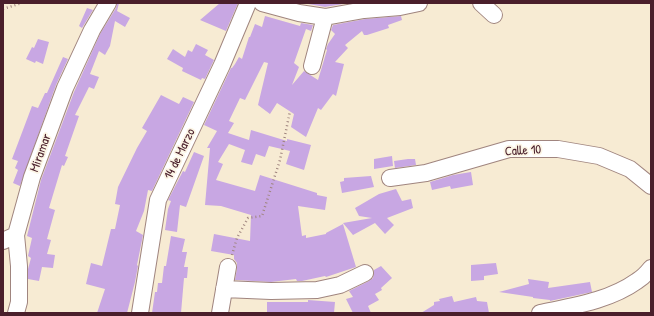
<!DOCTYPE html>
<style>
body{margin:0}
#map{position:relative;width:654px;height:316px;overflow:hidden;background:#f7ebd3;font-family:"Patrick Hand",sans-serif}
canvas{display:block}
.frame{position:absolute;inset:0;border:4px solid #4a1f2b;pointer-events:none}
</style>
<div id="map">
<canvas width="654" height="316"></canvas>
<div class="frame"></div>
</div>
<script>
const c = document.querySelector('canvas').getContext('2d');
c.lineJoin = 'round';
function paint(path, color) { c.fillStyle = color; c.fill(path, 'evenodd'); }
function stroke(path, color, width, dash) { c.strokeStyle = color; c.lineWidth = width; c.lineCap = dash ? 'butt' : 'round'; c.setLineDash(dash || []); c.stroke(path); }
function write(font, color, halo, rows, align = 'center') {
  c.font = font + ' "Patrick Hand",sans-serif'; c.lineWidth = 3.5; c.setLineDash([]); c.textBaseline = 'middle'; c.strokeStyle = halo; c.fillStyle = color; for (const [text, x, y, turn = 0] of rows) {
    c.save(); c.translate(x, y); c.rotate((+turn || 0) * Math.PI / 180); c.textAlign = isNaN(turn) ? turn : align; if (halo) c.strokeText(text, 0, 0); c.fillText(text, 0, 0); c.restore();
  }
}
paint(new Path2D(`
 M117,3H119L117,11L130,18L125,27L115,21L110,46L105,55L99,51L90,74L99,77L94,89L89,87L75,115L79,116L65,156L68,157L64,166L62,165L49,208L55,210L47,239L51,240L47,254L55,255L53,268L42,267L39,281L28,279V269L31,258L28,256L32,238L27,236L41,180L74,92L100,34L116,8Z
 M220,3H238L226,31L200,20Z
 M303,3H349L325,7Z
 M87,8L93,10L82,28L79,26Z
 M265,16L300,26L301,23L313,25L311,31L306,29L294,63L299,67L292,85L304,71L318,80L327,50L326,49L328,44L335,34L331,30L333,25L365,19L401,16L402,20L388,25L389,28L367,35H364L362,31L345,45L348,48L335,62L344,64L336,96L333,94L321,110L318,108L306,137L291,127L294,114L277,103L270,114L258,105L268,63L264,62L245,100L240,98L229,121L234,123L228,133L249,140L251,130L287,141V139L311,145L304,170L286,164L290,151L286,150L269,146L265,157L256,154L252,165L241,162L245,150L229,144L218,162L223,164L216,180L255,191L260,175L317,193V195L327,197L325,210L298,206L302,236L306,235V238L326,234V233L343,224L356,267L326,277L325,276L302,281H297L296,279L271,282L235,280L237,268V263L234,259V255L211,251L214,234L250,241L251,215L221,206L205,205L210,148H207L217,131L204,125L231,68H232L235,64L239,57L242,59L249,37H250L255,24L262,27Z
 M38,39L49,42L43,64L36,61L35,63L26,59L32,47L34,48Z
 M196,44L208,50L205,55L214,60L205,79L202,78L201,80L182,71L183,68L167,59L173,49L185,57L188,50L192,52Z
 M63,57L68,59L56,85L20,186L13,183L18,170L15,168L18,161L12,159L32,106L38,108L45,93H47Z
 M161,95L179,104L183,97L194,102L152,191L148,190L144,211L136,231L143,235L137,265L138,266L135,282L127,313H97L105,289L86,284L91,263L102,266L111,229H115L120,205L115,204L118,187L137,148L147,131L142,128Z
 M194,152L204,156L186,207L180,205L177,232L165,230L168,209L171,201L168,200L183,171L185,172Z
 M392,156L393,166L374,169V159Z
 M408,159H415L416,165L395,168L394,161Z
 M471,172L473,185L451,189L450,186L432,190L430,182L453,175Z
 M371,176L374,187L342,193L340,182L344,181V178Z
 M396,189L402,201L411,199L413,208L387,218L394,225L385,234L375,223L353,235L343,223L372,218L359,216L355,208L379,194Z
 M171,236L185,239L182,252H187L184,267H188L187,278H184L181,313H152L155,292H157L158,283H162L164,266H166Z
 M496,263L498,274L484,276V280L471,281V265Z
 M381,266L392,278L381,288L382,290L375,294L379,300L368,306L371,313H353L346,299L353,297L349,291L369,281L373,278L374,270Z
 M528,279L549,282L548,288L590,282L592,292L550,301V300L533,298V297L499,292L529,284Z
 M452,296L454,302L476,297L477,301L487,302L489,313H421L434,305V302L440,301L439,299Z
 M308,300L335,302L334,313H267V302H308Z`), '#c8a7e3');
const minor = new Path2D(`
 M262,3L299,13L325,17L364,10L400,7L419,3
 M481,3L494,15
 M312,66L325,17
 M390,178L426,173L509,149H558L599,156L630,169L651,186
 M3,241L16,235
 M224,289L271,291L317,290L340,285L365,273
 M16,313L19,302V266L16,235L32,177L65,88L92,30L108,3
 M140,313L158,200L222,65L248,3
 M220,313L228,267
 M540,313C573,306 609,301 637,281C642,278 647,273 651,268`);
stroke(minor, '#a0857f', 18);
stroke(new Path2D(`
 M3,9L22,3
 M232,255L237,238L248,218L262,216L280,160L290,111`), '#a0857f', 2.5, [1, 3]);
stroke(minor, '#fff', 16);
write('13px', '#4a1f2b', '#fcf5e5', [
 ["Calle 10",523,151,-3],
 ["Miramar",41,153,-70],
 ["14 de Marzo",180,154,-64]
]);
</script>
